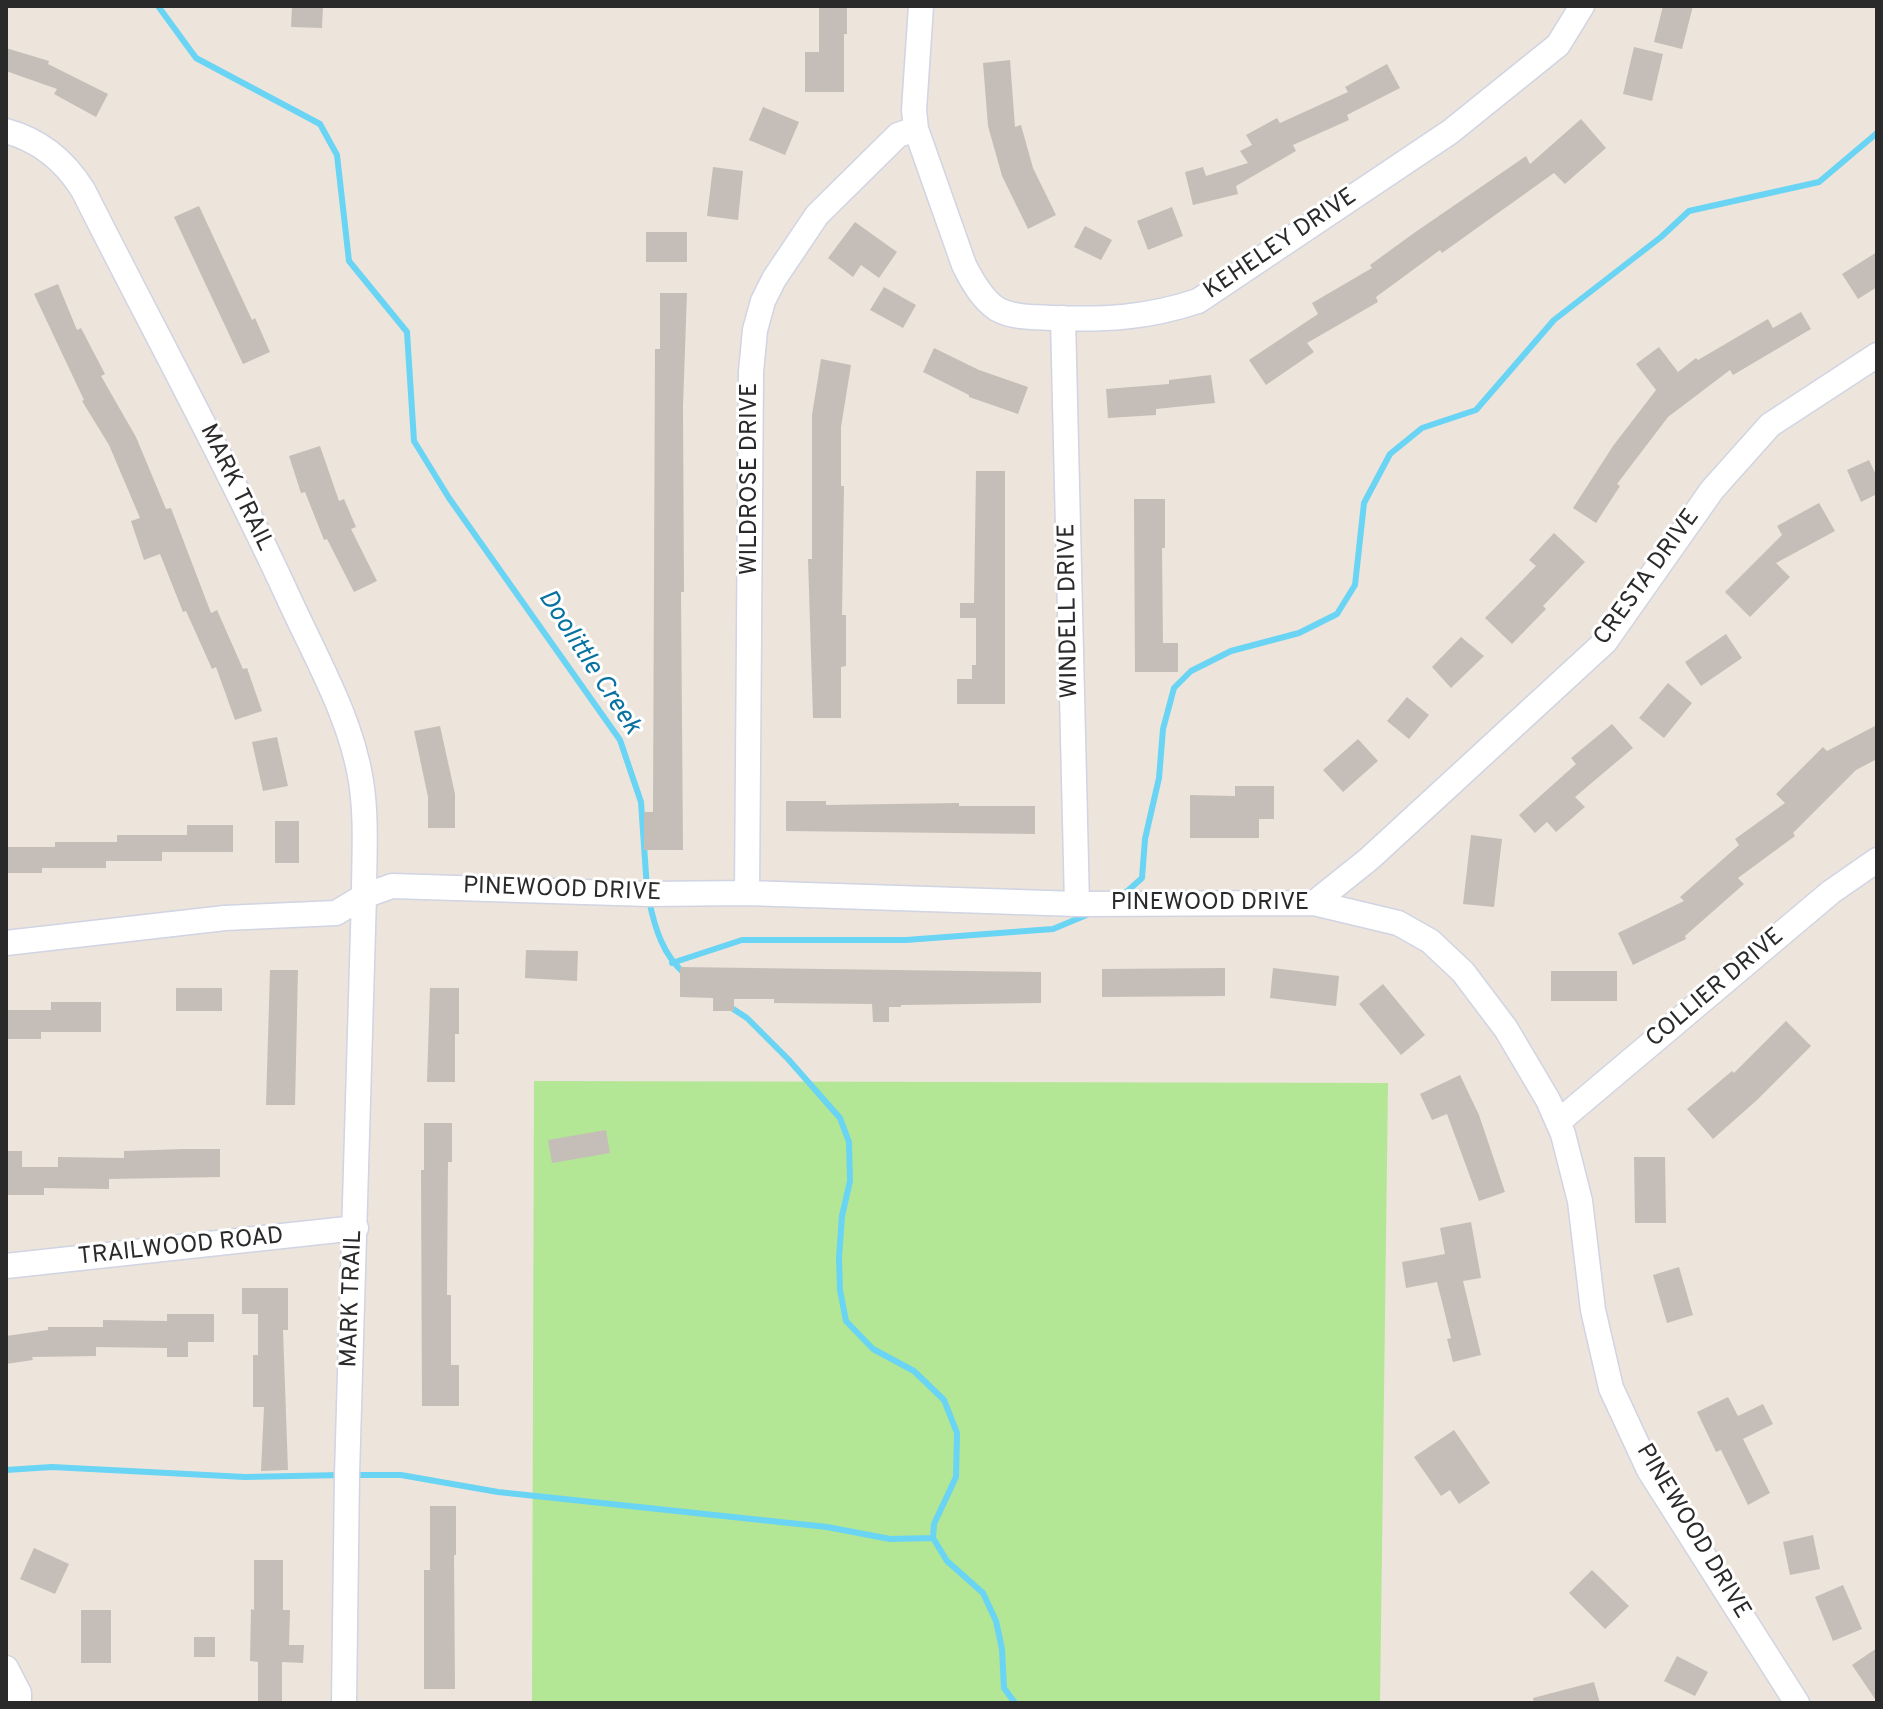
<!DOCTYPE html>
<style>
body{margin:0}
#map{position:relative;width:1883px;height:1709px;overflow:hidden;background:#ede4db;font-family:Overpass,sans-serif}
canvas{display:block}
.frame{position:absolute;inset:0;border:8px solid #2a2a2a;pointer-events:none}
</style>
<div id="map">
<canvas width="1883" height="1709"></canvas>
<div class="frame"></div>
</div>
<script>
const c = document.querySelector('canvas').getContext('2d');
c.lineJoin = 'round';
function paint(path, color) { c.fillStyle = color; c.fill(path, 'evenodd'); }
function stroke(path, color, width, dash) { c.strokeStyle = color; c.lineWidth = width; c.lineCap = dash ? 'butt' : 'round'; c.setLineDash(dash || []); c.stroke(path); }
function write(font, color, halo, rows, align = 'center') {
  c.font = font + ' Overpass,sans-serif'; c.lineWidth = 6; c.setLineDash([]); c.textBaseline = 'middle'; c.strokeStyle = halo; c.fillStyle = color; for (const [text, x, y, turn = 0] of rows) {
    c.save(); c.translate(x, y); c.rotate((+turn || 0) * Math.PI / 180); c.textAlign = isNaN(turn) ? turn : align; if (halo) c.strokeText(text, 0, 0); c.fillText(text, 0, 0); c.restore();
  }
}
paint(new Path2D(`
 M534,1081L1388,1083L1380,1703H532Z`), '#b3e695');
stroke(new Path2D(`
 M158,6L196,58L320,124L337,155L349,261L407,332L414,441L449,498L620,740L641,802L647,889
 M1123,895L1142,878L1145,839L1159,778L1163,729L1174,688L1191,671L1231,651L1299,633L1337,614L1355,585L1364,503L1390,454L1422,428L1476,410L1554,320L1661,237L1689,211L1819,182L1877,133
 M649,900C655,929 663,955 685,974
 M672,963L742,940H906L1053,929L1089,914
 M730,1007L747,1018L788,1059L840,1118L849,1142L850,1181L842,1216L839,1258L840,1290L846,1321L873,1349L914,1371L944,1400L957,1433L956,1477L934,1524L933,1538L947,1561L983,1593L996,1621L1002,1649L1004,1688L1015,1703
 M6,1470L52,1467L245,1477L342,1475
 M354,1475H401L498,1492L827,1527L890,1539L933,1538`), '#69d4f4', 6);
paint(new Path2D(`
 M292,6H323L322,28L291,27Z
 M819,6H847V34H844V92H805V52H819Z
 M1663,6H1693L1682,49L1654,42Z
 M1634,47L1663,54L1652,101L1623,94Z
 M6,48L49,61L48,64L108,94L96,117L54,94L57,89L6,71Z
 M1010,60L1015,127L1021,125L1033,168L1056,215L1028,229L1002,176L988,126L983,63Z
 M1387,64L1400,88L1347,115L1349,120L1293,145L1296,151L1236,186L1238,194L1193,205L1185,172L1203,167L1206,176L1248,163L1240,151L1252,145L1246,135L1277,118L1280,123L1348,92L1345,87Z
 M763,107L799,122L785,155L749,140Z
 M1581,119L1606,148L1565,184L1554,173L1442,253L1440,250L1376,297L1378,302L1307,343L1314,352L1266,385L1249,360L1318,314L1312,303L1372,268L1370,265L1414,233L1526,156L1530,164Z
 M713,167L743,171L738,220L707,216Z
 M199,206L252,320L255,318L270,352L243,364L174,217Z
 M1172,207L1183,236L1148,250L1137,221Z
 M855,222L897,252L879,278L861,265L853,277L828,258Z
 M1085,226L1112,240L1101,260L1074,247Z
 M646,232H687V262H646Z
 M1877,252V287L1858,299L1842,274Z
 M58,284L77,330L81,328L105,374L101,376L136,437L166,509L171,508L211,613L217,610L243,669L247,668L262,711L235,720L216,667L212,669L186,611L183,612L160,554L144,560L131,521L140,518L109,445L82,401L84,400L34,294Z
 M884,287L916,305L903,328L870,310Z
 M660,293H687L683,406L684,592H681L683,850H644V812H653L655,349H660Z
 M1801,312L1811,329L1733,375L1730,370L1668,417L1617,484L1620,486L1596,523L1573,508L1613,446L1656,390L1636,364L1659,347L1678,372L1696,358L1698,360L1768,319L1773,328Z
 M934,348L979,370L1028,387L1018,414L969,397V395L923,372Z
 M821,359L851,365L841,427V486H844L842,615H846V666L841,667V718H813L808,559H812V415Z
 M1211,375L1215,403L1156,409V415L1108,418L1106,389L1169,384V380Z
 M320,446L339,501L344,499L356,527L351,529L377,581L354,592L327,539L324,540L305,492L301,493L289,456Z
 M1869,460L1877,477V494L1861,502L1847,470Z
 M976,471H1005V704H957V679H972V665H976V618H960V603H974Z
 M1134,499H1165V548H1162L1163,643H1178V672H1135Z
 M1819,503L1835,531L1776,563L1790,577L1750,617L1725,592L1782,535L1777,526Z
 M1554,533L1585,562L1543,606L1546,609L1512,644L1485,618L1536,566L1529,560Z
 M1726,634L1742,658L1701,686L1685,662Z
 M1461,637L1484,656L1451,688L1432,667Z
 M1668,683L1692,703L1664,738L1639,718Z
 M1407,697L1429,715L1409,739L1387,721Z
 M1612,724L1633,748L1575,797L1585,807L1556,832L1547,822L1535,833L1519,815L1576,764L1571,758Z
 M1877,725V759L1856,770L1793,833L1795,836L1738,878L1744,884L1685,936L1686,939L1633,965L1618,933L1684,901L1680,897L1739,845L1735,839L1785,803L1776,794L1823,747L1827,751Z
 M440,726L455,794V828H428V797L414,731Z
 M277,737L288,786L263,791L252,742Z
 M1358,739L1378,761L1343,792L1323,770Z
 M1235,786H1274V819H1259V838H1190V795L1235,796Z
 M786,801H826V805L959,803V806H1035V834L786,831Z
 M275,821H299V863H275Z
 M187,825H233V852H162V861H106V868H42V873H6V847H55V842H117V835H187Z
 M1471,835L1502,839L1494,907L1463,904Z
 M526,950L578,951L577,981L525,978Z
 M680,967L1041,972V1003L901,1005V1007H889V1022H873L872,1004L774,1003V999H734V1011H713V998L680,997Z
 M1225,968V996L1102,997V969Z
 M1273,968L1339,976L1336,1006L1270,998Z
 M270,970H298L295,1105H266Z
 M1551,971H1617V1001H1551Z
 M1383,984L1425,1035L1401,1055L1359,1004Z
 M176,988H222V1011H176Z
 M430,988H459V1034H455V1082H427Z
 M51,1002H101V1032H41V1039H6V1010H51Z
 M1786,1021L1811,1046L1757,1100L1713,1139L1687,1109L1732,1071L1734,1073Z
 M1460,1075L1479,1115L1505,1192L1479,1201L1447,1114L1432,1120L1420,1094Z
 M424,1123H452V1162H448L447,1295H451V1365H459V1406H422L421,1170H424Z
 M606,1130L610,1153L552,1163L548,1140Z
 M184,1149H220V1177L109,1179V1189L44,1188V1195H6V1151H22V1167H58V1157L124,1158V1151Z
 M1634,1157H1665L1666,1223H1635Z
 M1471,1222L1481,1278L1463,1281L1481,1355L1453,1362L1447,1339L1451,1338L1437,1282L1406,1288L1402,1262L1445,1254L1440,1228Z
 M1679,1267L1693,1315L1667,1323L1653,1275Z
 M242,1288H288V1330H283L288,1470L261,1471L264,1407H253V1355H258V1314H242Z
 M167,1314H214V1342H188V1357H167V1348L96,1347V1356L32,1357L33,1360L6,1364V1336L48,1330V1327H103V1320L167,1321Z
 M1728,1397L1738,1416L1763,1404L1773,1424L1743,1439L1770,1493L1748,1505L1721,1450L1716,1452L1697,1412Z
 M1454,1430L1490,1483L1459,1504L1450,1490L1441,1496L1414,1457Z
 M430,1506H456V1555H454L455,1689H424V1570H430Z
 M1813,1535L1820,1569L1790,1575L1783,1542Z
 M34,1548L69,1564L55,1594L20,1579Z
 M254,1560H283V1610H290L289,1645H304L303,1663L282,1662V1703H258V1662L250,1661L251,1609L254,1610Z
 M1592,1570L1629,1606L1605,1629L1569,1593Z
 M1843,1585L1862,1629L1833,1641L1815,1597Z
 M81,1610H111V1663H81Z
 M194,1637H215V1657H194Z
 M1877,1648V1702L1852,1665Z
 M1677,1656L1708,1672L1695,1696L1664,1681Z
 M1594,1682L1600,1703H1534L1533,1698Z`), '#c5beb8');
const street = new Path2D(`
 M921,6L914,110L916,129L964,265C972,281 982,299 997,309C1013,318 1035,317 1052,318C1106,320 1146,318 1198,301L1450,132L1558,45L1582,6
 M6,131C39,140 65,161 83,190C152,327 226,462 290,601C316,658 351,718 361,781C367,819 364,858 364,896L336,913L225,918L6,943
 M1063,318L1077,904
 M747,893L751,372L755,330L763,301L774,279L817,215L898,135L916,129
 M1314,903L1369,859L1605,642L1712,490L1770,425L1877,355
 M1558,1122L1831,892L1877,860
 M6,1266L356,1228
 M6,1668L19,1693V1703
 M344,1703L347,1475L364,896L392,886L648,894L747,893L1077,904L1314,903L1398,923L1430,941L1463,972L1506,1029L1548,1100L1563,1134L1580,1201L1593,1310L1611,1388L1649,1470L1797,1703`);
stroke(street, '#d0d4e3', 27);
stroke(street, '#fff', 24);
write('24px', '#2a2a2a', '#fff', [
 ["KEHELEY DRIVE",1281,245,-34],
 ["WILDROSE DRIVE",751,479,-90],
 ["MARK TRAIL",235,488,64],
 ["CRESTA DRIVE",1648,578,-54],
 ["WINDELL DRIVE",1070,611,-91],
 ["PINEWOOD DRIVE",562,891,2],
 ["PINEWOOD DRIVE",1210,904],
 ["COLLIER DRIVE",1716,989,-40],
 ["TRAILWOOD ROAD",181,1248,-6],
 ["MARK TRAIL",353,1299,-88],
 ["PINEWOOD DRIVE",1692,1532,59]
]);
write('italic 26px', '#0771a0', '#fff', [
 ["Doolittle Creek",588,663,57]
]);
</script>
